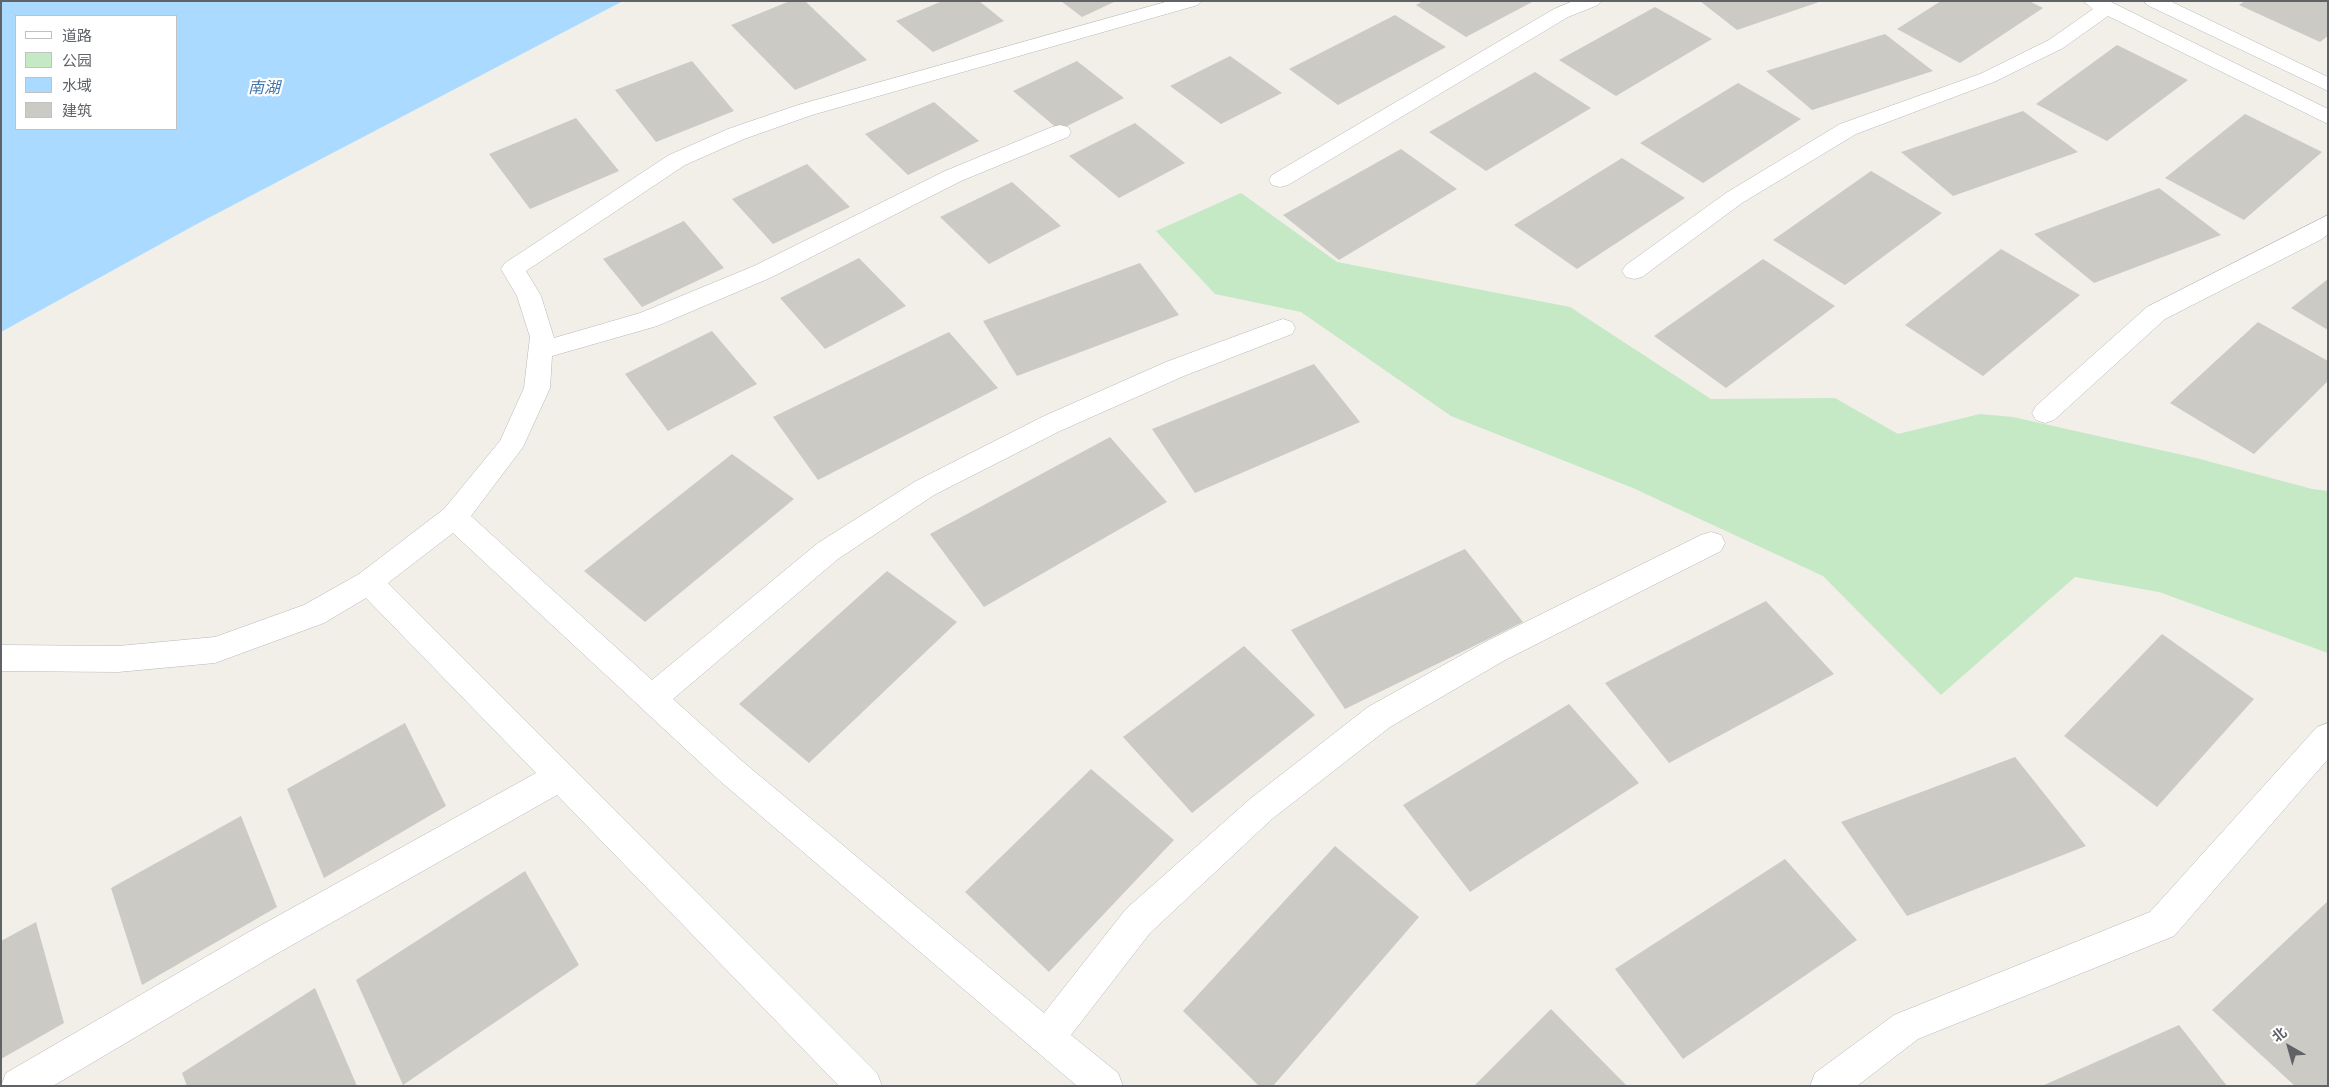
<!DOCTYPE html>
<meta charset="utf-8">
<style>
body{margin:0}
#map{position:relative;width:2329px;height:1087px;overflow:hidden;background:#f1efe8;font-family:"Sofia Sans Condensed","Noto Sans SC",sans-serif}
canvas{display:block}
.frame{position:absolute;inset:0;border:2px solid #5f6368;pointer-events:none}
.legend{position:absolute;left:15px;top:15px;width:162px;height:115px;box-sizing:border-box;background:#fff;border:1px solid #bfc1c3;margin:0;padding:6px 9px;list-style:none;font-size:15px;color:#5f6368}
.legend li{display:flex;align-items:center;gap:10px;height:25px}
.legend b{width:25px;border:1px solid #bfc1c3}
.north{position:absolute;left:2264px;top:1022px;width:50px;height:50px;-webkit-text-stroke:4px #fff;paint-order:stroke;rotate:322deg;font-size:14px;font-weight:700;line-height:20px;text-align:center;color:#5f6368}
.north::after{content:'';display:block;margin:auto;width:18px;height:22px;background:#5f6368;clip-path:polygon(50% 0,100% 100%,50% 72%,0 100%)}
</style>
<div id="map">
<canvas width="2329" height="1087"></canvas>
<div class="frame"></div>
<ul class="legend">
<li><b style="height:6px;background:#fff"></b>道路</li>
<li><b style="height:14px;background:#c5e8c5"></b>公园</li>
<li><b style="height:14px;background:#aadaff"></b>水域</li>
<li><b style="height:14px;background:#cccac5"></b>建筑</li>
</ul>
<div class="north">北</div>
</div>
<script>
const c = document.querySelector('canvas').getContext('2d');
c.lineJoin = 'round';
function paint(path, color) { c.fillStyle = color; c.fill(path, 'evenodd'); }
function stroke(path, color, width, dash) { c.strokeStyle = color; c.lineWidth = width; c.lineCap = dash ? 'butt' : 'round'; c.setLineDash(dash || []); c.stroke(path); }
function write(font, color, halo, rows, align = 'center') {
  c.font = font + ' "Sofia Sans Condensed","Noto Sans SC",sans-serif'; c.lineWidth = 4.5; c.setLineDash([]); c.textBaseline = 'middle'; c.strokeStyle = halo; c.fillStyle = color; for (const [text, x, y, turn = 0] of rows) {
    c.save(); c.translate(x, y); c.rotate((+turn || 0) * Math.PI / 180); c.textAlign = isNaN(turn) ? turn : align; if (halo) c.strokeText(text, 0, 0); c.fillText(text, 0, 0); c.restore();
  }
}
paint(new Path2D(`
 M1241,193L1337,262L1570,307L1711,399L1835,398L1898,434L1980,414L2013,417L2196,458L2312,489L2328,491V653L2159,592L2075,577L1941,695L1823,576L1633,488L1451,416L1301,312L1215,294L1156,231Z`), '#c5e8c5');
paint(new Path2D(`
 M1,1H623L195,225L1,332ZM16,16H176V129H16Z`), '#aadaff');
paint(new Path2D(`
 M790,1H805L867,60L795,90L731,25Z
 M942,1H979L1004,21L933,52L896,21Z
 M1061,1H1116L1082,17Z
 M1423,1H1534L1466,37L1416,5Z
 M1700,1H1819V2L1737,30Z
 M1941,1H2029L2043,8L1960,63L1897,29Z
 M2245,1H2328V36L2320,42L2239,5Z
 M1655,7L1712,39L1616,96L1559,60Z
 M1395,15L1446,47L1338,105L1289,69Z
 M1885,34L1933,71L1812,110L1766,71Z
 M2117,45L2188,80L2107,141L2036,104Z
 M1230,56L1282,93L1221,124L1170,86Z
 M692,61L734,111L656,142L615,90Z
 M1077,61L1124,98L1059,130L1013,91Z
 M1535,72L1591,108L1486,171L1429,132Z
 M1738,83L1801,119L1703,183L1640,143Z
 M934,102L979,141L908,175L865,134Z
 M2023,111L2078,152L1953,196L1901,152Z
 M2245,114L2322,152L2244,220L2165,178Z
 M576,118L619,171L530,209L489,154Z
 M1135,123L1185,163L1119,198L1069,156Z
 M1401,149L1457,189L1339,260L1283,215Z
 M1622,158L1685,198L1577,269L1514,225Z
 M807,164L850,207L773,244L732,199Z
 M1871,171L1942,213L1845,285L1773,240Z
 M1012,182L1061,226L989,264L940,217Z
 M2159,188L2221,235L2094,283L2034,234Z
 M684,221L724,268L642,307L603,259Z
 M2001,249L2080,295L1983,376L1905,325Z
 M859,258L906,306L825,349L780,298Z
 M1763,259L1835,306L1726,388L1654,336Z
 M1140,263L1179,315L1017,376L983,321Z
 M2328,279V330L2291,308Z
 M2258,322L2328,361V381L2254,454L2170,403Z
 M712,331L757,384L668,431L625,374Z
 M949,332L998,388L818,480L773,417Z
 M1314,364L1360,422L1195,493L1152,429Z
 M1110,437L1167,502L984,607L930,534Z
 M732,454L794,499L645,622L584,571Z
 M1465,549L1523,622L1345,709L1291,630Z
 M887,571L957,622L809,763L739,704Z
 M1766,601L1834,674L1669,763L1605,683Z
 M2162,634L2254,699L2157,807L2064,736Z
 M1244,646L1315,715L1192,813L1123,737Z
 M1569,704L1639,783L1470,892L1403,805Z
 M405,723L446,806L324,878L287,789Z
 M2015,757L2086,846L1907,916L1841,822Z
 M1091,769L1174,840L1049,972L965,892Z
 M241,816L277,907L142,985L111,888Z
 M1335,846L1419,917L1273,1086H1259L1183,1011Z
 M1785,859L1857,940L1683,1059L1615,969Z
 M525,871L579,965L403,1085L356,980Z
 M2328,901V1086H2295L2212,1010Z
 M36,922L64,1023L1,1059V941Z
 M315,988L357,1086H187L182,1073Z
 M1551,1009L1627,1086H1474Z
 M2179,1025L2227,1086H2042Z`), '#cccac5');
const minor = new Path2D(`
 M1169,1H1201L1198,5L812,115L744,139L685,165L526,271L541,296L554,338L640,313L754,266L945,171L1052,127L1060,125L1068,127L1071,132L1068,137L961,181L770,278L657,326L552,356L550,388L523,447L471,516L652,680L818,543L916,481L1042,417L1166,362L1274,322L1283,319L1292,322L1295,328L1292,334L1184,376L1060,431L934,495L838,559L673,699L742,761L1044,1013L1126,909L1250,799L1368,707L1485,642L1701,535L1711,532L1721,535L1725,543L1721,551L1505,660L1390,727L1272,819L1150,933L1071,1035L1118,1073L1123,1086H1077L720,781L453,533L388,583L877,1073L882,1086H839L557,795L271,957L53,1086H1L6,1073L247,933L536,773L366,598L324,623L215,663L118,672L1,671V645L118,646L215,637L304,605L359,574L444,509L500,441L524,388L530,337L517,296L501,269L505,263L669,155L728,129L798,105Z
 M1573,1H1601L1598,5L1568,17L1288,185L1280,187L1272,185L1269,180L1272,175L1554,9Z
 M2083,1H2109L2328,109V124L2108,16L2063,48L1994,82L1856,134L1742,203L1642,277L1634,279L1626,277L1622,271L1626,265L1726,193L1840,124L1980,74L2049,40L2093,9Z
 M2144,1H2170L2328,77V91L2147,5Z
 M2328,215V234L2322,239L2165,319L2054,420L2045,423L2036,420L2032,413L2036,406L2147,307Z
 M2328,723V759L2174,936L1918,1039L1857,1086H1810L1815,1073L1894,1015L2150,912L2317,727Z`);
stroke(minor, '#b5b8bc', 1);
paint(minor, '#fff');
write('italic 16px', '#4174aa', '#fff', [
 ["南湖",264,89]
]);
</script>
